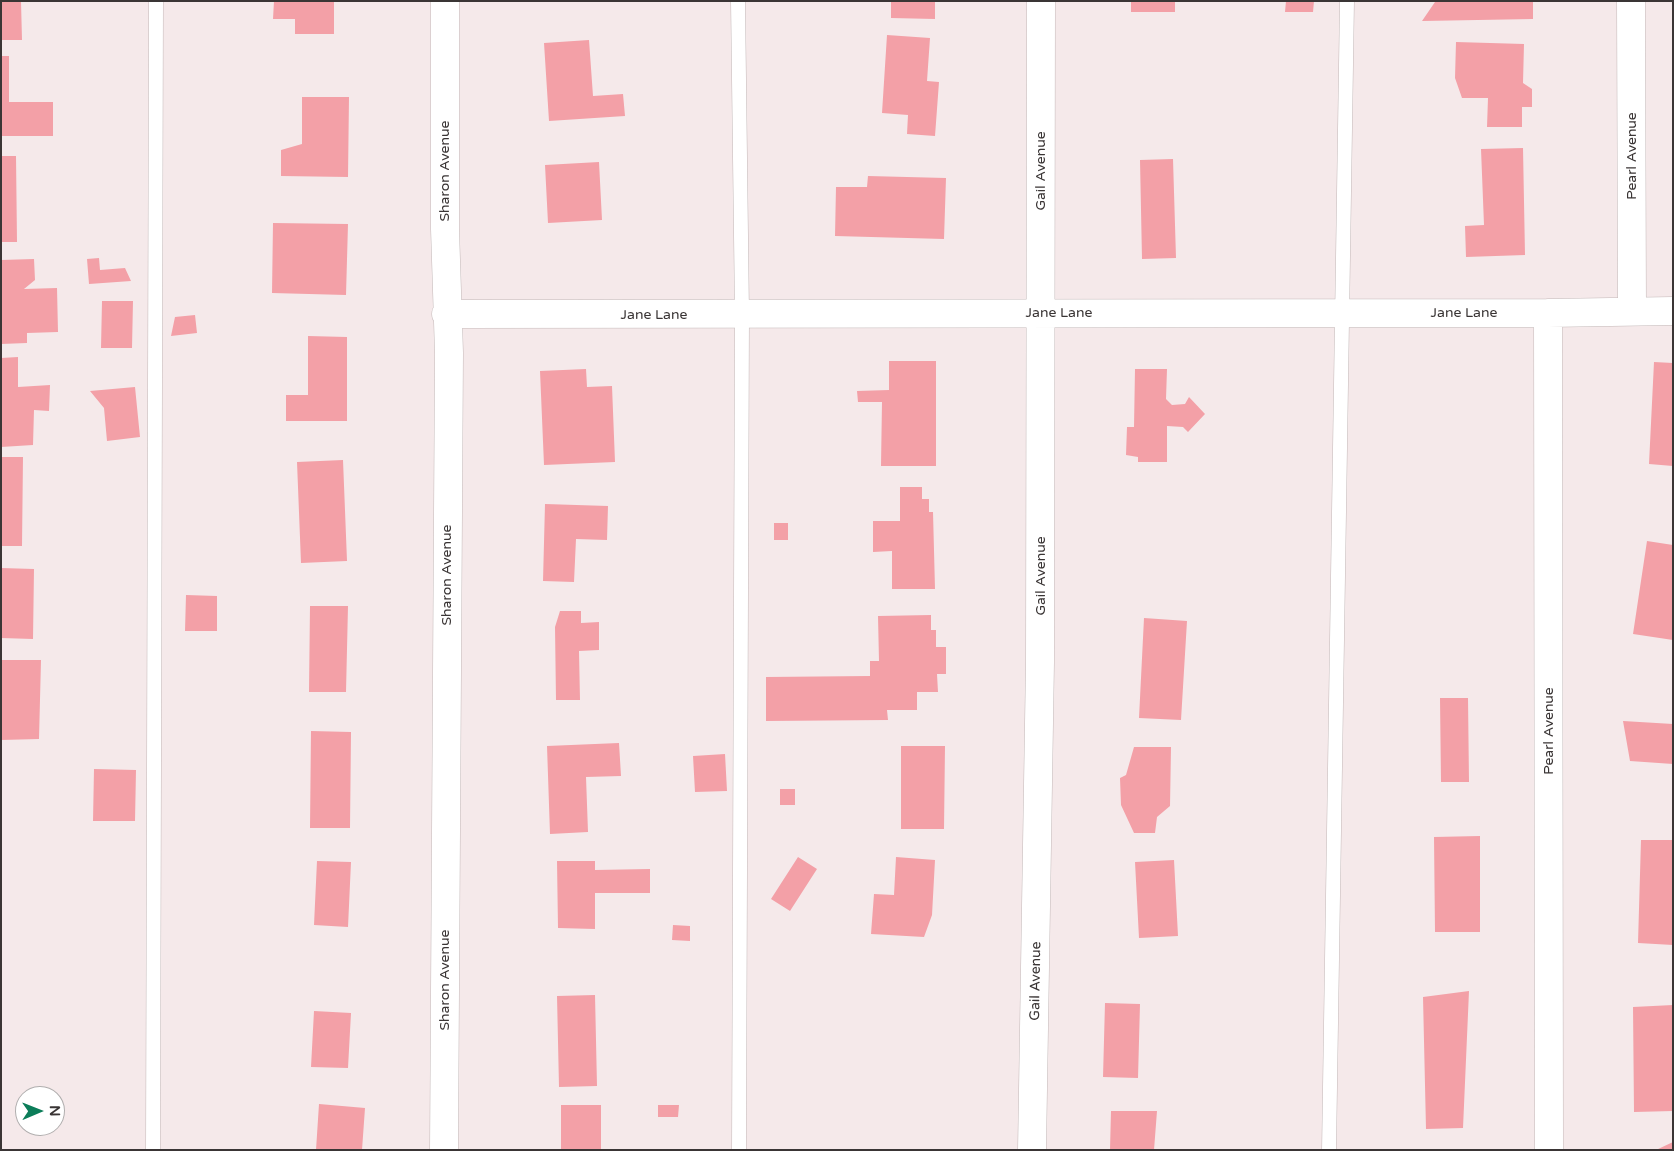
<!DOCTYPE html>
<style>
body{margin:0}
#map{position:relative;width:1674px;height:1151px;overflow:hidden;background:#f5e9ea;font-family:"Varela Round",sans-serif}
canvas{display:block}
.frame{position:absolute;inset:0;border:2px solid #3a3535;pointer-events:none}
.north{position:absolute;left:15px;top:1086px;width:50px;height:50px;box-sizing:border-box;background:#fff;border:1px solid #b0aeae;border-radius:50%;rotate:89deg;font-size:14px;font-weight:700;line-height:20px;text-align:center;color:#3a3535}
.north::after{content:'';display:block;margin:auto;width:18px;height:22px;background:#0c7d59;clip-path:polygon(50% 0,100% 100%,50% 72%,0 100%)}
</style>
<div id="map">
<canvas width="1674" height="1151"></canvas>
<div class="frame"></div>
<div class="north">N</div>
</div>
<script>
const c = document.querySelector('canvas').getContext('2d');
c.lineJoin = 'round';
function paint(path, color) { c.fillStyle = color; c.fill(path, 'evenodd'); }
function stroke(path, color, width, dash) { c.strokeStyle = color; c.lineWidth = width; c.lineCap = dash ? 'butt' : 'round'; c.setLineDash(dash || []); c.stroke(path); }
function write(font, color, halo, rows, align = 'center') {
  c.font = font + ' "Varela Round",sans-serif'; c.lineWidth = 4; c.setLineDash([]); c.textBaseline = 'middle'; c.strokeStyle = halo; c.fillStyle = color; for (const [text, x, y, turn = 0] of rows) {
    c.save(); c.translate(x, y); c.rotate((+turn || 0) * Math.PI / 180); c.textAlign = isNaN(turn) ? turn : align; if (halo) c.strokeText(text, 0, 0); c.fillText(text, 0, 0); c.restore();
  }
}
paint(new Path2D(`
 M1,1H21L22,40H1Z
 M274,1H334V34H295V19H273Z
 M891,1H935V19L891,18Z
 M1131,1H1175V12H1131Z
 M1286,1H1314L1313,12H1285Z
 M1473,1H1533V19L1422,21L1435,2Z
 M887,35L930,38L927,81L939,82L935,136L907,134L908,115L882,113Z
 M589,40L593,96L623,94L625,116L549,121L544,43Z
 M1456,42L1524,44L1523,83L1532,89V107H1522V127H1487L1488,98H1462L1455,78Z
 M1,56H9V102H53V136H1Z
 M302,97H349L348,177L281,176V150L302,144Z
 M1523,148L1525,255L1466,257L1465,226L1484,225L1481,149Z
 M1,156H16L17,242H1Z
 M1173,159L1176,258L1142,259L1140,160Z
 M599,162L602,220L548,223L545,165Z
 M868,176L946,178L944,239L835,236L836,187H867Z
 M273,223L348,224L346,295L272,293Z
 M99,258L100,270L125,268L131,281L89,284L87,259Z
 M34,259L35,280L24,289L57,288L58,332L27,333V343L1,344V260Z
 M102,301H133L132,348H101Z
 M195,315L197,333L171,336L175,317Z
 M308,336L347,337V421H286V395H308Z
 M18,357V387L50,385L49,411L34,410L33,445L1,447V358Z
 M889,361H936V466H881L882,402H858L857,391L889,390Z
 M1654,362L1673,363V466L1649,464Z
 M586,369L587,387L612,386L615,462L544,465L540,371Z
 M1135,369H1167L1166,399L1172,405L1185,404L1189,397L1205,414L1188,432L1183,427L1167,426V462H1138V457L1126,455L1127,427H1134Z
 M135,387L140,437L107,441L104,408L90,391Z
 M1,457H23L22,546H1Z
 M343,460L347,561L301,563L297,462Z
 M900,487H922V499H929V512H933L935,589H892V551L873,552V521H900Z
 M545,504L608,506L607,540L576,539L574,582L543,581Z
 M774,523H788V540H774Z
 M1647,541L1673,545V640L1633,634Z
 M1,568L34,569L33,639L1,638Z
 M186,595L217,596V631H185Z
 M310,606H348L346,692H309Z
 M560,611H581V623L599,622V650L579,651L580,700H556L555,627Z
 M931,615V630H936V647H946V674H937L938,692H917V710H887L888,720L766,721V677L870,676V661H879L878,616Z
 M1144,618L1187,621L1181,720L1139,718Z
 M1,660H41L39,739L1,740Z
 M1440,698H1468L1469,782H1441Z
 M1623,721L1673,724V764L1630,761Z
 M311,731L351,732L350,828H310Z
 M619,743L621,776L586,777L588,832L550,834L547,746Z
 M901,746H945L944,829H901Z
 M1134,747H1171L1170,806L1157,817L1155,833H1134L1121,805L1120,778L1126,775Z
 M725,754L727,791L695,792L693,756Z
 M94,769L136,770L135,821H93Z
 M780,789H795V805H780Z
 M1480,836V932H1435L1434,837Z
 M1641,840H1673V945L1638,943Z
 M798,857L817,869L790,911L771,899Z
 M896,857L935,860L932,915L924,937L871,934L874,894L894,895Z
 M1174,860L1178,936L1139,938L1135,862Z
 M317,861L351,862L348,927L314,925Z
 M557,861H595V870L650,869V893H595V929L558,928Z
 M673,925L690,926V941L672,940Z
 M1469,991L1463,1128L1426,1129L1423,997Z
 M595,995L597,1086L559,1087L557,996Z
 M1105,1003L1140,1004L1138,1078L1103,1077Z
 M1673,1005V1111L1634,1112L1633,1007Z
 M314,1011L351,1013L348,1068L311,1067Z
 M319,1104L365,1108L362,1150H316Z
 M561,1105H601V1150H561Z
 M658,1105H679L678,1117H658Z
 M1111,1111H1157L1154,1150H1110Z
 M1673,1142V1150H1656Z`), '#f3a0a7');
const service = new Path2D(`
 M738,1L742,314L739,1150
 M153,1150L156,1
 M1329,1150L1347,1`);
const minor = new Path2D(`
 M1631,1L1632,311
 M1548,313L1549,1150
 M446,314L1548,313L1673,311
 M444,1150L449,353L445,229V1
 M1032,1150L1040,662L1041,1`);
stroke(service, '#c3b8b8', 15);
stroke(minor, '#c3b8b8', 29);
stroke(service, '#fff', 14);
stroke(minor, '#fff', 28);
write('14px', '#3a3535', '#fff', [
 ["Pearl Avenue",1632,156,-90],
 ["Sharon Avenue",445,171,-90],
 ["Gail Avenue",1041,171,-90],
 ["Jane Lane",1059,313],
 ["Jane Lane",1464,313],
 ["Jane Lane",654,315],
 ["Sharon Avenue",447,575,-90],
 ["Gail Avenue",1041,576,-90],
 ["Pearl Avenue",1549,731,-90],
 ["Sharon Avenue",445,980,-90],
 ["Gail Avenue",1036,981,-89]
]);
</script>
